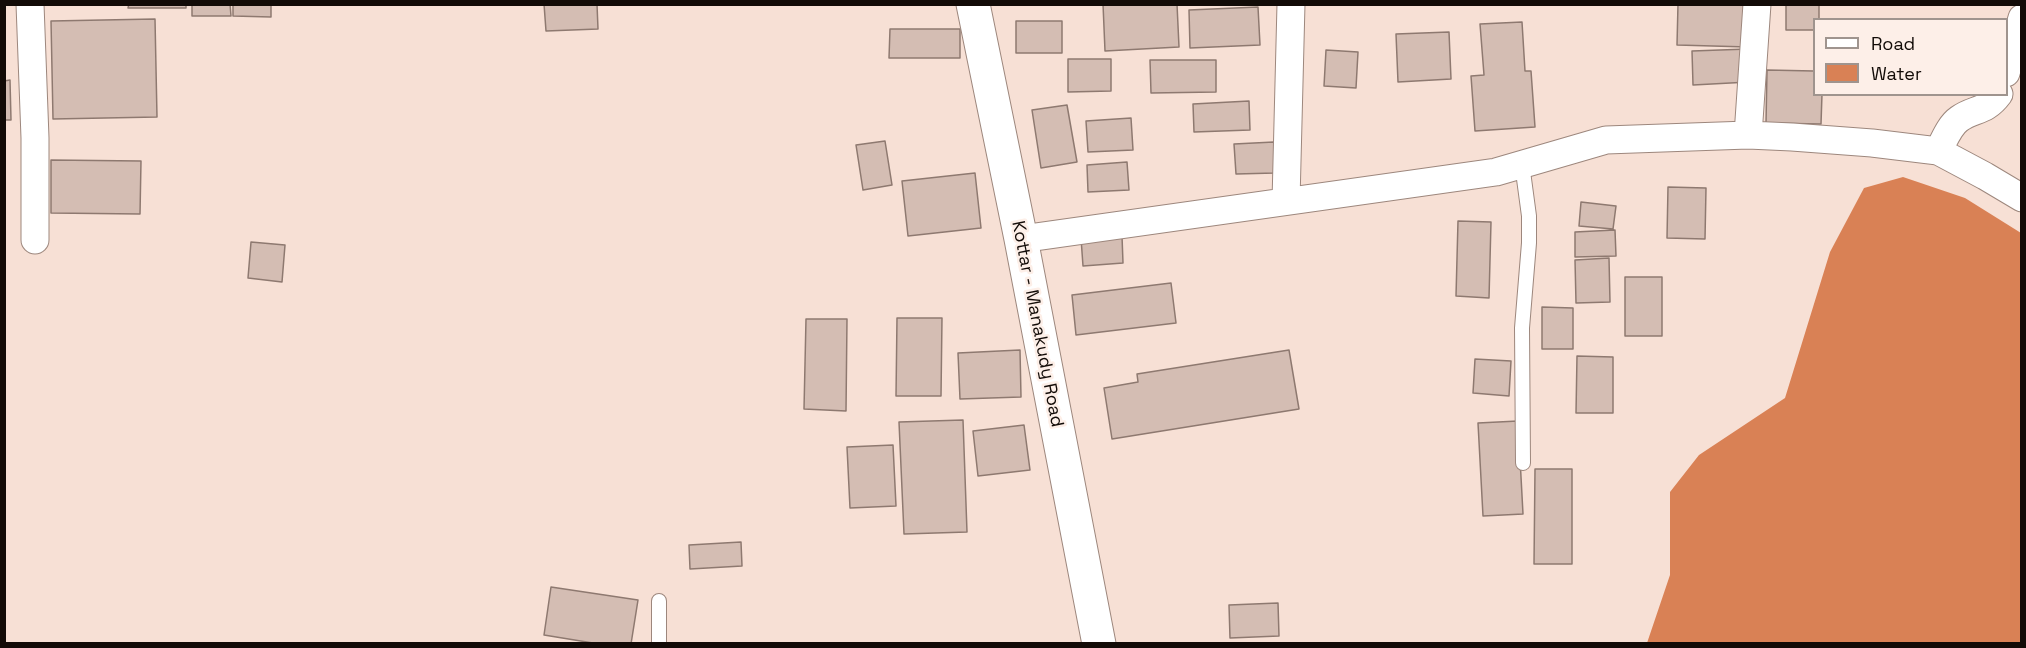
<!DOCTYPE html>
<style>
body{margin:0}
#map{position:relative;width:2026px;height:648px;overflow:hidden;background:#f7e0d5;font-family:"Space Grotesk",sans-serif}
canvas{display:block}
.frame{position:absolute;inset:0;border:6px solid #120b07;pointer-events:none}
.legend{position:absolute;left:1813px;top:18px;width:195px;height:78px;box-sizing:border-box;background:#fdefe8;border:2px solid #9f948e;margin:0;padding:8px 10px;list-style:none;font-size:18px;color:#120b07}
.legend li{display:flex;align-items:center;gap:12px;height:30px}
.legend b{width:30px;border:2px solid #9f948e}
</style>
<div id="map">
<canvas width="2026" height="648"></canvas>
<div class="frame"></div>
<ul class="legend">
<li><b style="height:8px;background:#fff"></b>Road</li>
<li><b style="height:16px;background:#d98155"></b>Water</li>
</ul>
</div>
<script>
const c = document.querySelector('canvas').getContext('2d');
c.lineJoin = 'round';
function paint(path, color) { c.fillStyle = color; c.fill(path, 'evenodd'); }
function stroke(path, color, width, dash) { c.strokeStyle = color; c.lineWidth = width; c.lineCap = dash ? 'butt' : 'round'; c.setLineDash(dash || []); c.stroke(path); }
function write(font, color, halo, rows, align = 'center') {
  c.font = font + ' "Space Grotesk",sans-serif'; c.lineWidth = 5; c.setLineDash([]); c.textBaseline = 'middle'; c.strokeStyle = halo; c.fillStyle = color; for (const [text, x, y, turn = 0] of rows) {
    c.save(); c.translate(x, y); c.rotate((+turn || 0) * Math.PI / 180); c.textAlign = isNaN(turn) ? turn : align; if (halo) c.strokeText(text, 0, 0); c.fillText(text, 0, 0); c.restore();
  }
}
paint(new Path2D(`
 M1903,177L1965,198L2021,233V643H1647L1670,575V492L1699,455L1785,398L1830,252L1864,188Z`), '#d98155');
const building = new Path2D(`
 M129,4H186V8H128Z
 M192,4H230L231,16H192Z
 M233,4H271V17L233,16Z
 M544,4H597L598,29L546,31Z
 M1103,4H1177L1179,47L1105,51Z
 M1678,4H1749L1748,47L1677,45Z
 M1786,4H1819V20H1814V30H1786Z
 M1258,7L1260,45L1190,48L1189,10Z
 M155,19L157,117L53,119L51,21Z
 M1016,21H1062V53H1016Z
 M1522,22L1525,71H1531L1535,127L1475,131L1471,76L1484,75L1480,24Z
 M890,29H960V58H889Z
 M1449,32L1451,79L1398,82L1396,34Z
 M1748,49L1749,82L1693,85L1692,51Z
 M1326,50L1358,52L1356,88L1324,86Z
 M1068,59H1111V91L1068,92Z
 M1150,60H1216V92L1151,93Z
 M1767,70L1814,71V94H1822L1821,124L1766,123Z
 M10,80L11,120H4V81Z
 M1249,101L1250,130L1194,132L1193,104Z
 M1067,105L1077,162L1041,168L1032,110Z
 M1131,118L1133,150L1088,152L1086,121Z
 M885,141L892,185L863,190L856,145Z
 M1274,142L1275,173L1236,174L1234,144Z
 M51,160L141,161L140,214L51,213Z
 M1127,162L1129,190L1088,192L1087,165Z
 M975,173L981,228L908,236L902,181Z
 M1668,187L1706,188L1705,239L1667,238Z
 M1581,202L1616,206L1613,229L1579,226Z
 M1458,221L1491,222L1489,298L1456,296Z
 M1615,230L1616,256L1575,257V232Z
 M1122,236L1123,263L1083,266L1081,238Z
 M251,242L285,245L282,282L248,278Z
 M1609,258L1610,302L1576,303L1575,260Z
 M1625,277H1662V336H1625Z
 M1171,283L1176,323L1076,335L1072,295Z
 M1542,307L1573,308V349H1542Z
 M897,318H942L941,396H896Z
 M806,319H847L846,411L804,409Z
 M1020,350L1021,397L960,399L958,353Z
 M1289,350L1299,409L1112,439L1104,388L1138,382L1137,374Z
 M1577,356L1613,357V413H1576Z
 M1475,359L1511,361L1509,396L1473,393Z
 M963,420L967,532L904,534L899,422Z
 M1518,421L1523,514L1483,516L1478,423Z
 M1024,425L1030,470L978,476L973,431Z
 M893,445L896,506L850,508L847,447Z
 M1535,469H1572V564H1534Z
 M741,542L742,566L690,569L689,545Z
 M551,587L638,600L631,644H599L544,635Z
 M1278,603L1279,636L1230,638L1229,605Z`);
paint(building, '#d4bdb3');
stroke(building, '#8e7970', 1.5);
const lane = new Path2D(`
 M1522,164L1529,216V243L1522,328L1523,463
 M659,644V601`);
const street = new Path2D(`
 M30,4L35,138V240
 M2006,73L2022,18
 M1748,135L1757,4
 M1938,151C1944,141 1949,126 1959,119C1974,108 1985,113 1999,94
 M1286,201L1291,4
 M1021,239L1496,172L1606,140L1748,135L1792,137L1872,143L1938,151L1985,176L2022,198`);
const secondary = new Path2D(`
 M973,4L1021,239L1099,644`);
stroke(lane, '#9d877d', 16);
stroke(street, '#9d877d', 29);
stroke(secondary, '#9d877d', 35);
stroke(lane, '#fff', 14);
stroke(street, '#fff', 27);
stroke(secondary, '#fff', 33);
write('18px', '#120b07', '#fdefe8', [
 ["Kottar - Manakudy Road",1037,324,79]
]);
</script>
